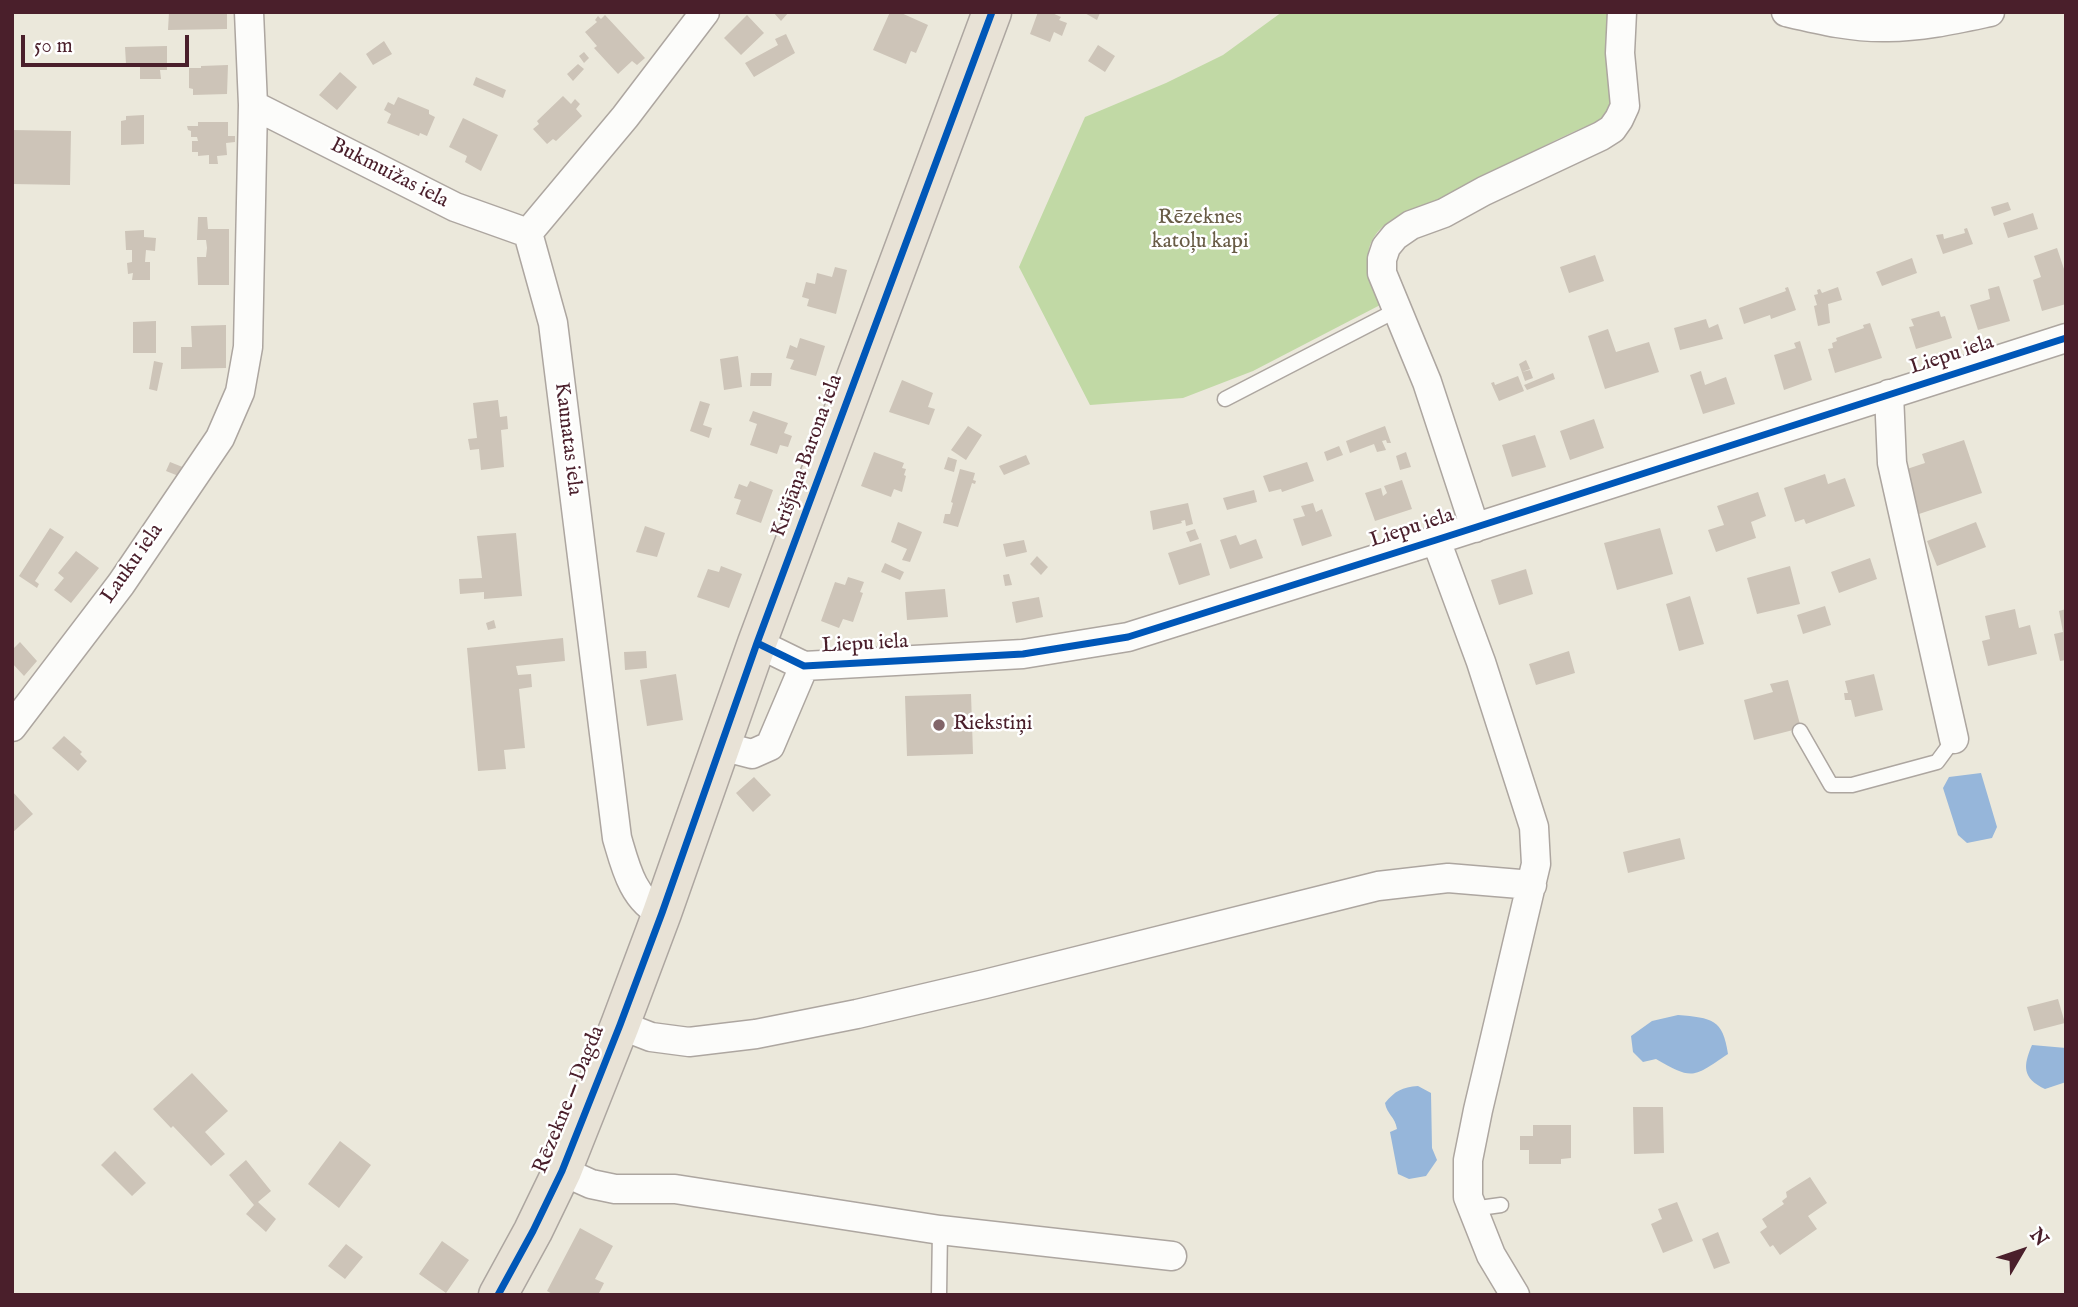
<!DOCTYPE html>
<meta charset="utf-8">
<style>
body{margin:0}
#map{position:relative;width:2078px;height:1307px;overflow:hidden;background:#ebe8db;font-family:"IM FELL English",serif}
canvas{display:block}
.frame{position:absolute;inset:0;border:14px solid #4a1f2b;pointer-events:none}
.north{position:absolute;left:1987px;top:1216px;width:70px;height:70px;-webkit-text-stroke:5px #fff;paint-order:stroke;rotate:51deg;font-size:19px;font-weight:700;line-height:28px;text-align:center;color:#4a1f2b}
.north::after{content:'';display:block;margin:auto;width:24px;height:32px;background:#4a1f2b;clip-path:polygon(50% 0,100% 100%,50% 72%,0 100%)}
.scale{position:absolute;left:21px;top:35px;width:168px;height:32px;box-sizing:border-box;border:4px solid #4a1f2b;border-top:0;padding-left:9px;font-size:21px;line-height:24px;white-space:nowrap;color:#4a1f2b;-webkit-text-stroke:5px #fff;paint-order:stroke}
</style>
<div id="map">
<canvas width="2078" height="1307"></canvas>
<div class="frame"></div>
<div class="north">N</div>
<div class="scale">50 m</div>
</div>
<script>
const c = document.querySelector('canvas').getContext('2d');
c.lineJoin = 'round';
function paint(path, color) { c.fillStyle = color; c.fill(path, 'evenodd'); }
function stroke(path, color, width, dash) { c.strokeStyle = color; c.lineWidth = width; c.lineCap = dash ? 'butt' : 'round'; c.setLineDash(dash || []); c.stroke(path); }
function write(font, color, halo, rows, align = 'center') {
  c.font = font + ' "IM FELL English",serif'; c.lineWidth = 5; c.setLineDash([]); c.textBaseline = 'middle'; c.strokeStyle = halo; c.fillStyle = color; for (const [text, x, y, turn = 0] of rows) {
    c.save(); c.translate(x, y); c.rotate((+turn || 0) * Math.PI / 180); c.textAlign = isNaN(turn) ? turn : align; if (halo) c.strokeText(text, 0, 0); c.fillText(text, 0, 0); c.restore();
  }
}
paint(new Path2D(`
 M1282,12H1614L1609,116C1585,127 1560,137 1537,150C1510,163 1484,180 1458,194C1431,208 1391,210 1374,237C1360,258 1375,284 1384,303L1253,371L1183,398L1090,405L1019,267L1085,117L1166,83L1223,55Z`), '#c1d9a5');
paint(new Path2D(`
 M1981,773L1997,827L1992,838L1967,843L1958,835L1943,788L1949,777Z
 M1678,1015C1712,1018 1723,1019 1728,1054C1693,1077 1694,1081 1656,1059L1643,1062L1633,1052L1631,1036L1652,1021Z
 M2032,1045L2066,1048V1082L2045,1089C2022,1078 2023,1066 2032,1045Z
 M1418,1086L1431,1093L1432,1148L1437,1160L1426,1176L1409,1179L1398,1174L1390,1132L1397,1129C1395,1116 1387,1115 1385,1103C1395,1091 1402,1087 1418,1086Z`), '#96b6da');
paint(new Path2D(`
 M169,12H227V29L168,30Z
 M773,12H789L781,21Z
 M890,12H899L928,25L916,53L911,51L906,64L873,50Z
 M1038,12H1050L1061,17L1059,20L1067,23L1062,36L1054,32L1050,42L1030,34Z
 M1083,12H1098L1100,13L1097,20Z
 M605,15L645,58L637,65L632,61L618,74L594,48L597,46L585,32L597,22L595,20L598,16L601,19Z
 M747,15L764,33L741,55L724,38Z
 M786,34L795,53L754,77L745,63L778,45L775,39Z
 M384,41L392,54L373,65L366,54Z
 M1098,45L1115,56L1105,72L1088,61Z
 M167,46V70H160L161,79H140V64H126L125,47Z
 M584,52L589,58L584,63L579,56Z
 M578,64L584,69L573,81L567,74Z
 M228,65L227,94L193,95V89L189,88V68H201V66Z
 M340,72L357,87L337,110L319,95Z
 M476,77L506,90L503,98L473,85Z
 M563,96L571,104L575,99L580,104L576,109L582,116L556,141L553,139L547,144L533,129L539,124L537,121Z
 M398,97L429,110V114L435,117L427,136L420,133L419,136L387,123L391,114L384,110L388,102L394,105Z
 M144,115V144L121,145V121L126,120V116Z
 M463,118L498,135L481,171L465,162L467,156L449,147Z
 M198,122H228V136H235V142L226,143L227,155L217,156L218,164H209V155L198,156V152H192V141H198L197,137H191V131L188,130L187,126H198Z
 M12,130L71,131L70,185L12,184Z
 M2008,202L2011,210L1994,216L1991,207Z
 M2033,213L2038,229L2008,238L2003,223Z
 M198,217H207L208,229H229V285H198L197,257H206L207,248L206,240H197Z
 M1967,228L1973,244L1943,254L1936,235L1943,234L1944,239L1965,233L1964,229Z
 M144,230V237L156,238L155,251L146,250L145,262H150V280H132L133,273L128,274L127,263L132,262V250H126L125,231Z
 M2057,248L2066,275V304L2042,311L2033,280L2041,277L2034,256Z
 M1595,255L1604,281L1569,293L1560,267Z
 M1912,258L1917,273L1882,286L1876,272Z
 M835,267L847,270L836,314L807,306L809,299L802,297L806,282L815,284L817,273L832,277Z
 M1999,286L2010,321L1978,330L1970,305L1990,299L1988,289Z
 M1788,287L1796,310L1771,319L1770,315L1744,324L1739,308L1786,291L1785,288Z
 M1838,287L1842,300L1828,304L1830,323L1818,326L1814,306L1817,305L1814,295L1818,294L1817,290L1820,289L1822,293Z
 M1939,311L1941,317L1945,316L1952,338L1916,349L1909,327L1914,326L1911,319Z
 M1706,319L1709,328L1718,324L1723,339L1680,350L1674,328Z
 M156,321V353H133V322Z
 M1870,323L1882,358L1835,373L1828,349L1833,348L1832,343L1837,341L1836,338L1864,328L1863,325Z
 M226,325V368L181,369V347H192L191,326Z
 M1608,329L1616,352L1649,342L1659,372L1605,389L1588,336Z
 M800,338L825,346L816,376L790,369L794,360L786,358L790,345L797,348Z
 M1800,341L1812,380L1784,390L1774,355L1796,348L1794,343Z
 M738,356L742,387L724,390L720,359Z
 M1526,360L1530,369L1522,372L1530,370L1533,378L1525,381L1519,364Z
 M154,361L163,363L157,391L149,389Z
 M1701,371L1705,385L1726,377L1735,404L1703,414L1690,375Z
 M751,373H772L771,386H750Z
 M1553,373L1555,379L1527,390L1524,385Z
 M1518,376L1524,391L1499,401L1491,383L1494,382L1495,385Z
 M902,380L933,393L928,407L935,409L929,425L889,412Z
 M498,400L500,417L507,416L508,429L501,430L504,467L481,470L479,449L470,450L468,439L477,438L473,403Z
 M700,401L710,404L703,425L712,428L709,438L690,431Z
 M753,411L788,423L784,433L792,436L788,447L780,445L777,454L750,445L757,424L749,421Z
 M1594,419L1604,448L1570,460L1560,431Z
 M968,426L982,435L966,460L951,450Z
 M1385,426L1391,443H1387L1386,440L1382,441L1386,450L1377,452L1374,444L1350,453L1346,441Z
 M1535,435L1546,467L1512,477L1502,445Z
 M1964,440L1982,493L1916,515L1901,471L1925,463L1922,454Z
 M1339,446L1343,455L1327,461L1324,452Z
 M874,452L904,463L902,468L906,469L904,475L906,476L902,492L894,489L891,497L861,486Z
 M1406,452L1411,467L1400,470L1396,456Z
 M1026,455L1030,464L1004,475L999,466Z
 M948,457L957,460L954,472L944,469Z
 M170,462L185,468L181,477L166,471Z
 M1307,462L1314,481L1282,492L1281,489L1269,492L1263,476Z
 M960,469L975,473L973,480L976,481L975,484L972,483L958,527L943,523L945,514H950L953,503L951,502Z
 M1825,474L1828,484L1845,478L1855,506L1806,524L1804,519L1795,522L1784,488Z
 M1402,480L1412,509L1375,521L1365,493L1381,488L1383,496L1387,493L1384,486Z
 M750,481L773,490L761,523L736,514L741,500L734,498L739,484L747,487Z
 M1254,490L1257,502L1227,510L1223,498Z
 M1758,492L1766,516L1751,522L1756,538L1716,552L1708,530L1724,525L1717,506Z
 M1188,503L1193,524L1186,526L1185,520L1181,521L1182,523L1153,530L1150,511Z
 M1313,503L1316,512L1322,509L1332,536L1302,546L1293,519L1305,516L1301,506Z
 M898,522L922,532L910,562L902,560L907,549L891,542Z
 M1976,522L1986,547L1937,566L1927,541Z
 M645,526L665,533L657,557L636,552Z
 M50,528L64,537L35,581L39,584L37,588L19,576Z
 M1660,528L1673,574L1617,590L1604,543Z
 M1195,529L1199,539L1190,542L1186,532Z
 M516,533L522,596L484,599V592L460,594L459,579L482,578L477,536Z
 M1236,535L1240,545L1256,539L1263,558L1230,569L1220,540Z
 M1024,540L1027,552L1006,557L1003,544Z
 M1201,543L1210,575L1179,585L1168,553Z
 M76,551L99,568L71,603L54,590L64,578L58,573Z
 M1037,556L1048,567L1041,575L1030,564Z
 M1870,558L1877,579L1839,593L1831,572Z
 M885,563L904,572L900,580L881,572Z
 M721,566L742,574L729,608L697,597L708,569L719,572Z
 M1790,566L1800,604L1757,614L1747,578Z
 M1526,569L1533,594L1499,605L1491,580Z
 M1009,574L1012,585L1005,586L1003,575Z
 M848,577L864,582L860,592L863,593L853,622L843,619L839,628L821,621L835,582L845,585Z
 M945,589L948,617L907,620L905,592Z
 M1690,596L1704,644L1679,651L1666,604Z
 M1039,597L1043,617L1016,623L1012,602Z
 M1825,606L1831,625L1803,634L1797,615Z
 M2015,609L2019,628L2030,625L2037,654L1988,666L1982,641L1990,639L1985,616Z
 M2066,609V660L2060,661L2054,634L2063,632L2059,611Z
 M494,620L496,628L488,630L486,623Z
 M563,638L565,661L516,666L518,675L531,674L532,687L519,689L525,748L504,750L506,769L478,771L467,648Z
 M20,642L37,661L24,676L12,663V650Z
 M646,651L647,668L625,670L624,652Z
 M1569,651L1575,673L1536,685L1529,664Z
 M676,674L683,720L647,726L640,680Z
 M1874,674L1883,710L1855,717L1851,700H1845L1844,693H1848L1845,681Z
 M1788,680L1801,728L1754,740L1744,700L1773,692L1770,684Z
 M971,694L973,754L907,756L905,696Z
 M64,736L82,752L80,754L87,761L78,771L52,748Z
 M754,777L771,795L753,812L736,793Z
 M12,791L33,814L12,833Z
 M1680,838L1685,859L1628,873L1623,852Z
 M2058,999L2065,1023L2034,1031L2027,1007Z
 M192,1073L228,1111L205,1132L225,1154L211,1166L173,1126L171,1128L153,1109Z
 M1633,1107H1663L1664,1153L1634,1154Z
 M1533,1125H1571V1158L1561,1159V1164H1529V1150H1520V1136H1533Z
 M340,1141L371,1165L339,1208L308,1184Z
 M115,1151L146,1183L132,1196L101,1165Z
 M246,1160L271,1191L258,1202L276,1219L266,1232L246,1214L254,1205L229,1175Z
 M1810,1177L1827,1203L1808,1216L1817,1229L1780,1255L1773,1245L1770,1247L1760,1232L1767,1227L1762,1219L1784,1204L1782,1201L1787,1197L1786,1192Z
 M1677,1202L1693,1241L1663,1253L1651,1224L1662,1219L1658,1209Z
 M580,1228L613,1246L595,1279L604,1283L598,1295H554L547,1291Z
 M1718,1232L1730,1263L1714,1269L1702,1239Z
 M442,1241L469,1260L446,1293L419,1274Z
 M346,1244L363,1257L345,1279L328,1266Z`), '#cdc4b8');
const lane = new Path2D(`
 M1225,399L1397,310
 M1800,731L1831,785H1852L1937,762L1954,739
 M1472,1209L1501,1205
 M939,1295L940,1230`);
const street = new Path2D(`
 M1786,12C1820,20 1853,28 1888,27C1922,27 1957,19 1990,12
 M253,105L455,207L528,233
 M1889,394L1892,463L1954,739
 M1475,528L1427,382L1382,273V259L1386,247L1395,236L1411,225L1444,213L1484,191L1601,136L1612,129L1619,119L1625,106L1620,53L1622,12
 M1436,540L1481,662L1534,827L1536,864L1478,1110L1468,1160V1197L1491,1255L1515,1295
 M757,643L804,666L1023,654L1128,637L1436,540L2066,338
 M12,727L121,584L220,438L240,392L248,347L253,105L249,12
 M721,746L752,754L770,746L804,666
 M662,913C633,901 625,865 617,838L553,323L528,233L625,117L705,12
 M620,1025L651,1037L689,1042L756,1034L857,1014L985,984L1378,886L1448,878L1532,885
 M562,1171L591,1184L615,1189H675L940,1230L1172,1256`);
const primary = new Path2D(`
 M498,1295L533,1231L562,1171L620,1025L662,913L757,643L992,12`);
stroke(lane, '#ada6a0', 17);
stroke(street, '#ada6a0', 31);
stroke(primary, '#ada6a0', 41);
stroke(lane, '#fcfcfa', 14);
stroke(street, '#fcfcfa', 28);
stroke(primary, '#e8e2d6', 38);
stroke(new Path2D(`
 M757,643L804,666L1023,654L1128,637L1436,540L2066,338
 M498,1295L533,1231L562,1171L620,1025L662,913L757,643L992,12`), '#0057b8', 7);
for (const [x, y, r, color] of [
 [939,725,7,"#826569"]
]) { const dot = new Path2D(); dot.arc(x, y, r, 0, 2 * Math.PI); c.fillStyle = color; c.fill(dot); stroke(dot, '#fff', 2.5); }
write('21px', '#4a1f2b', '#fff', [
 ["Bukmuižas iela",389,174,27],
 ["Liepu iela",1952,356,-18],
 ["Kaunatas iela",567,439,83],
 ["Krišjāņa Barona iela",808,456,-70],
 ["Liepu iela",1412,529,-18],
 ["Lauku iela",133,564,-55],
 ["Liepu iela",865,645,-3],
 ["Rēzekne — Dagda",570,1100,-68]
]);
write('21px', '#685c46', '#fff', [
 ["Rēzeknes",1200,219],
 ["katoļu kapi",1200,243]
]);
write('21px', '#4a1f2b', '#fff', [
 ["Riekstiņi",953,725]
], 'left');
</script>
